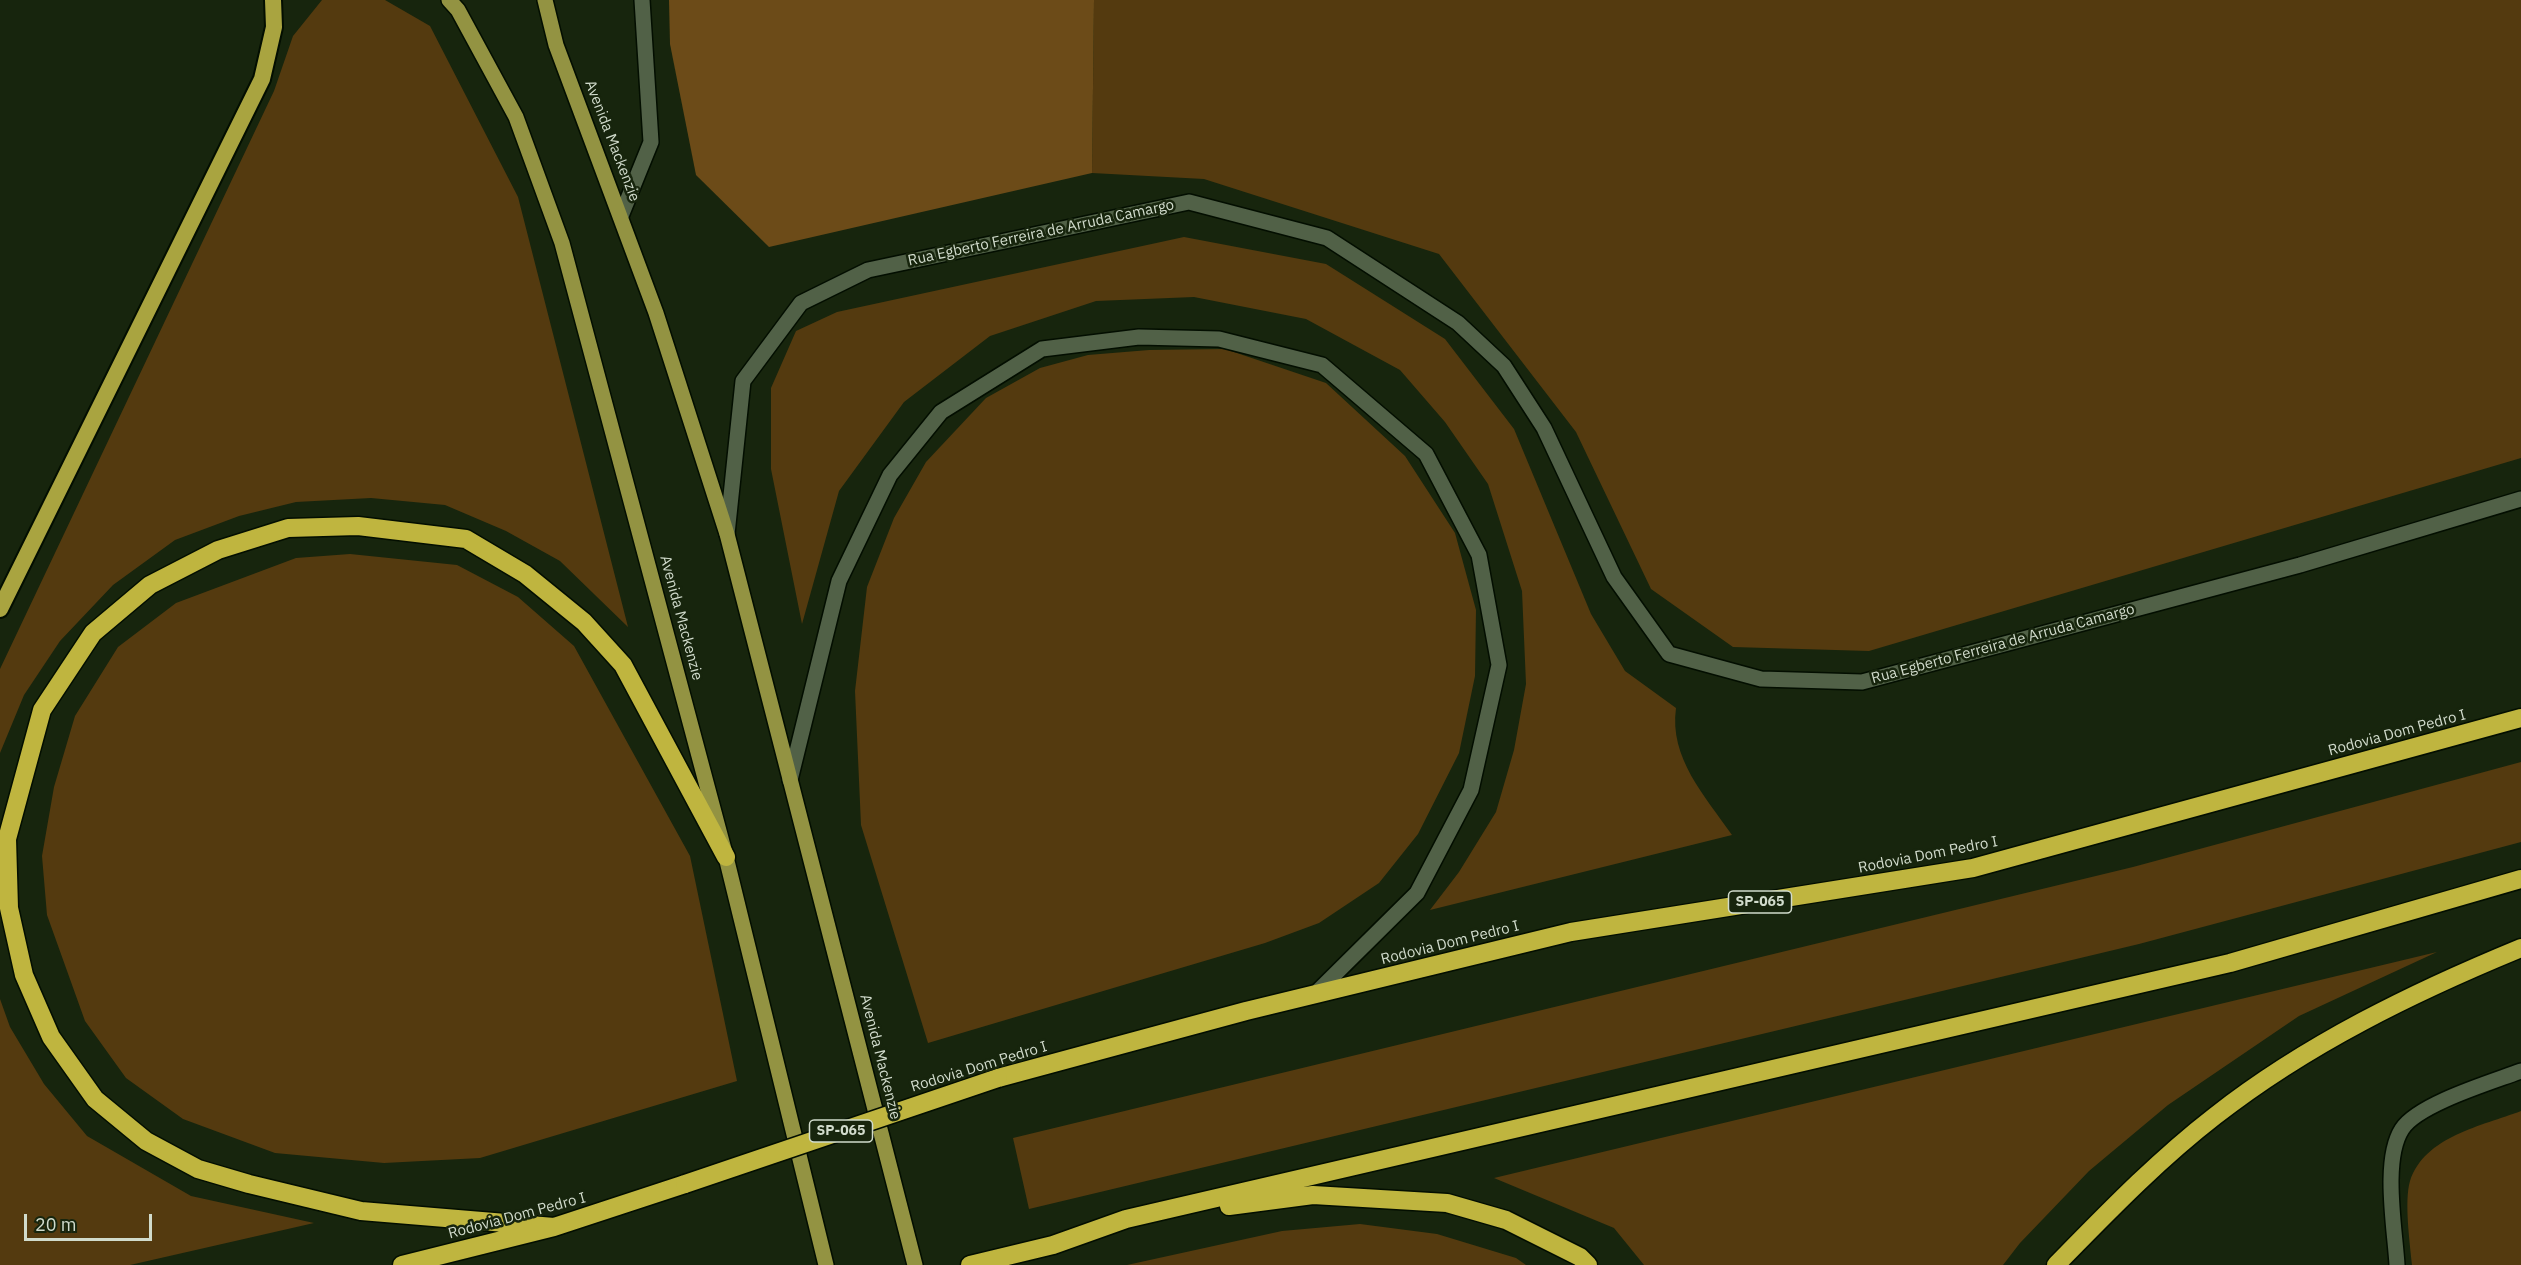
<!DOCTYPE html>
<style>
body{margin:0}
#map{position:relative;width:2521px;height:1265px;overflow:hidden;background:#17250d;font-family:"IBM Plex Sans",sans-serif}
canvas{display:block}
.scale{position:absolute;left:24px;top:1214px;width:128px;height:27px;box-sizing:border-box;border:3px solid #d1dbcc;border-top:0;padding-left:8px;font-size:18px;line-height:21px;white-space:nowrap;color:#d1dbcc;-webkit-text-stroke:4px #17250d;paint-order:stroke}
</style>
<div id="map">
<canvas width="2521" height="1265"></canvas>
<div class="scale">20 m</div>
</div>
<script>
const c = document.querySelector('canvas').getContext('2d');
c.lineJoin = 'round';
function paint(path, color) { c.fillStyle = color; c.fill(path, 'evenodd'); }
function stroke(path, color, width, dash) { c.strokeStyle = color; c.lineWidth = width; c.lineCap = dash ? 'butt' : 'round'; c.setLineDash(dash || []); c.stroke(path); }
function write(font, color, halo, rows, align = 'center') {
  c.font = font + ' "IBM Plex Sans",sans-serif'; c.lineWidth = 5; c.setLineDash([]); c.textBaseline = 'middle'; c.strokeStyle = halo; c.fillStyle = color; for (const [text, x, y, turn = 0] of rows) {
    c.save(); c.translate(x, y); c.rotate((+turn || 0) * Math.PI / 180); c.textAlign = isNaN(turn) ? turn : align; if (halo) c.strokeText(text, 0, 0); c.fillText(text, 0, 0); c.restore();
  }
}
paint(new Path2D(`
 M322,0H385L430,26L518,197L628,627L560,561L506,531L445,505L371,498L296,502L239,516L175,540L113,585L60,641L24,695L0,753V669L274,91L293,36Z
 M1094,0H2521V458L1869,651L1733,647L1651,589L1576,432L1439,254L1204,179L1092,173Z
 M1184,237L1326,264L1445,339L1514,429L1591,614L1625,671L1676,708C1669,758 1705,796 1732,835L1430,910L1459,872L1496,812L1514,750L1526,684L1522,591L1488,484L1445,422L1400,370L1306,319L1194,297L1096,301L990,336L904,402L839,491L802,624L771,469V388L796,331L837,312Z
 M1225,349L1326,383L1405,456L1455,533L1476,610L1475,676L1459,753L1418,834L1379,883L1319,923L1265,943L928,1043L861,825L855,691L867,587L894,518L926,462L986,398L1040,368L1088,355L1149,350Z
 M350,554L457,565L518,597L574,646L690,856L737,1081L480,1158L384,1163L275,1153L183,1119L126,1078L85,1021L47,915L42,856L54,787L75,716L118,647L176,603L296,558Z
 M2521,762V842L2139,944L1029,1209L1013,1138L2133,867Z
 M2437,952L2299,1016L2168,1105L2089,1171L2020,1243L2003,1265H1644L1614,1228L1494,1178Z
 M0,999L10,1027L44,1084L87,1136L191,1196L314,1223L130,1265H0Z
 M2521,1111V1265H2412C2410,1244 2404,1201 2410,1181C2425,1136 2482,1126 2521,1111Z
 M1360,1224L1437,1234L1516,1258L1526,1265H1127L1282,1231Z`), '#543a0f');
paint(new Path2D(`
 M669,0H1094L1092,173L769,247L696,175L670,44Z`), '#6c4b18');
const service = new Path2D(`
 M621,216L651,142L642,0
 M790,780L839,581L890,475L941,412L1042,349L1139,337L1219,339L1322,365L1426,454L1479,555L1499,665L1471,790L1417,893L1315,994`);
const minor = new Path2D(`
 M727,534L743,381L801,303L868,270L1189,202L1327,238L1458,323L1504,366L1544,428L1614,577L1669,654L1761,679L1862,682L2300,565L2521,499
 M2397,1265C2395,1229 2382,1160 2402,1129C2418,1104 2492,1082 2521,1071`);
const primary = new Path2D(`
 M449,0L458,10L516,117L562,243L726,857L826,1265
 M545,0L556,45L656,313L727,534L915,1265`);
const trunk = new Path2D(`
 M0,609L262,79L274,27L273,0`);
const motorway = new Path2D(`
 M998,1078L1246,1011L1571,932L1973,868L2521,718
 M1229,1206L1313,1195L1447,1203L1506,1220L1580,1257L1588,1265
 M554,1227L361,1211L249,1184L198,1169L146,1141L95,1099L51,1037L24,975L9,908L7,839L42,710L93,633L150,585L218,550L288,528L358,526L466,539L525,574L584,622L623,665L726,857
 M402,1265L554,1227L685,1184
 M970,1265L1053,1245L1126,1219L2230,963L2521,879
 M2056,1265C2107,1213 2158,1160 2215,1116C2307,1044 2414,992 2521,948`);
stroke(service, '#030e00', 18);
stroke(minor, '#030e00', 18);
stroke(primary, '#030e00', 18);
stroke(trunk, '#030e00', 20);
stroke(motorway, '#030e00', 21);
stroke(service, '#516147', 15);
stroke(minor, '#516147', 15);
stroke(primary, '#939342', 15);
stroke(trunk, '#a9a440', 16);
stroke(motorway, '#bfb53f', 18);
const motorwayBridge = new Path2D(`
 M685,1184L998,1078`);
stroke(motorwayBridge, '#030e00', 21, []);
stroke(motorwayBridge, '#bfb53f', 18);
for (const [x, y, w] of [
 [1760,902,63],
 [841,1131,63]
]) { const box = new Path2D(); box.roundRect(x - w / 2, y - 11, w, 22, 4.5); c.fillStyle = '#17250d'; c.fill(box); stroke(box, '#d1dbcc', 1.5); }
write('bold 14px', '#d1dbcc', null, [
 ["SP-065",1760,902],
 ["SP-065",841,1131]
]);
write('15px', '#d1dbcc', '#17250d', [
 ["Avenida Mackenzie",612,141,69],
 ["Rua Egberto Ferreira de Arruda Camargo",1041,233,-12],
 ["Avenida Mackenzie",681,618,75],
 ["Rua Egberto Ferreira de Arruda Camargo",2003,644,-15],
 ["Rodovia Dom Pedro I",2397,733,-15],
 ["Rodovia Dom Pedro I",1928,855,-11],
 ["Rodovia Dom Pedro I",1450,943,-14],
 ["Avenida Mackenzie",880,1057,76],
 ["Rodovia Dom Pedro I",979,1067,-17],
 ["Rodovia Dom Pedro I",517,1216,-15]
]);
</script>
